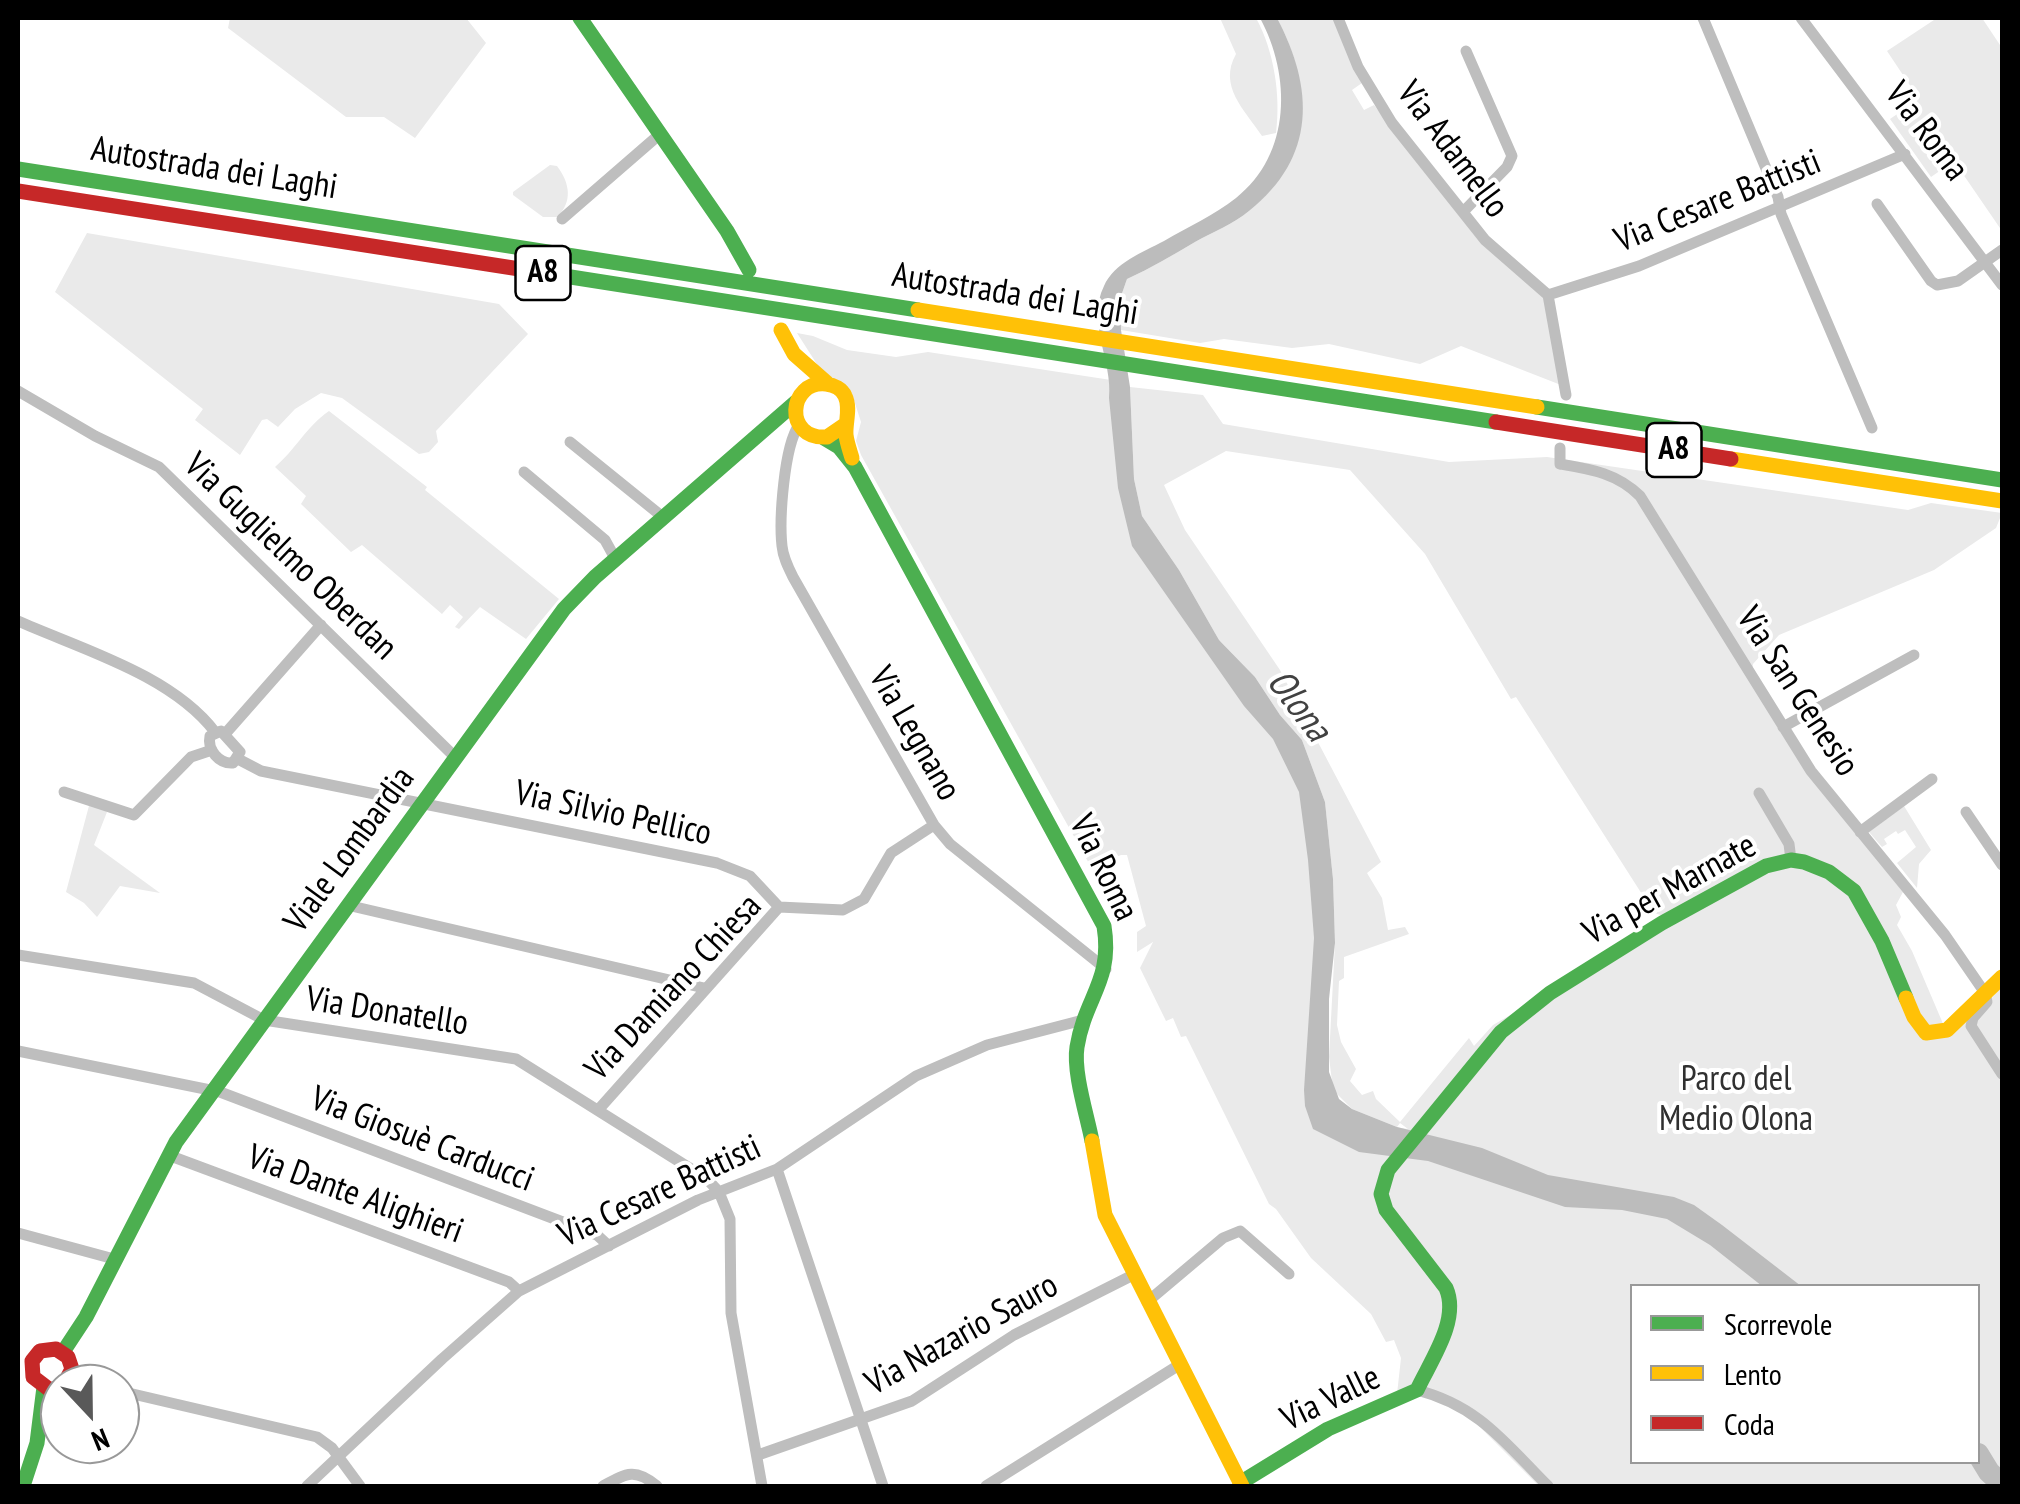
<!DOCTYPE html>
<meta charset="utf-8">
<style>
body{margin:0}
#map{position:relative;width:2020px;height:1504px;overflow:hidden;background:#fff;font-family:"PT Sans Narrow",sans-serif}
canvas{display:block}
.frame{position:absolute;inset:0;border:20px solid #000;pointer-events:none}
.legend{position:absolute;left:1630px;top:1284px;width:350px;height:180px;box-sizing:border-box;background:#fff;border:2px solid #999;margin:0;padding:12px 18px;list-style:none;font-size:30px;color:#000}
.legend li{display:flex;align-items:center;gap:20px;height:50px}
.legend b{width:50px;border:2px solid #999}
.north{position:absolute;left:40px;top:1364px;width:100px;height:100px;box-sizing:border-box;background:#fff;border:2px solid #999;border-radius:50%;rotate:158deg;font-size:28px;font-weight:700;line-height:40px;text-align:center;color:#000}
.north::after{content:'';display:block;margin:auto;width:35px;height:45px;background:#595959;clip-path:polygon(50% 0,100% 100%,50% 72%,0 100%)}
</style>
<div id="map">
<canvas width="2020" height="1504"></canvas>
<div class="frame"></div>
<ul class="legend">
<li><b style="height:12px;background:#4caf50"></b>Scorrevole</li>
<li><b style="height:12px;background:#ffc107"></b>Lento</li>
<li><b style="height:12px;background:#c62828"></b>Coda</li>
</ul>
<div class="north">N</div>
</div>
<script>
const c = document.querySelector('canvas').getContext('2d');
c.lineJoin = 'round';
function paint(path, color) { c.fillStyle = color; c.fill(path, 'evenodd'); }
function stroke(path, color, width, dash) { c.strokeStyle = color; c.lineWidth = width; c.lineCap = dash ? 'butt' : 'round'; c.setLineDash(dash || []); c.stroke(path); }
function write(font, color, halo, rows, align = 'center') {
  c.font = font + ' "PT Sans Narrow",sans-serif'; c.lineWidth = 8; c.setLineDash([]); c.textBaseline = 'middle'; c.strokeStyle = halo; c.fillStyle = color; for (const [text, x, y, turn = 0] of rows) {
    c.save(); c.translate(x, y); c.rotate((+turn || 0) * Math.PI / 180); c.textAlign = isNaN(turn) ? turn : align; if (halo) c.strokeText(text, 0, 0); c.fillText(text, 0, 0); c.restore();
  }
}
paint(new Path2D(`
 M230,18H466L486,43L415,138L384,117H346L228,28Z
 M1220,18H1256C1274,51 1281,95 1276,133L1262,136C1244,109 1218,86 1236,54Z
 M1277,18H1334L1362,83L1352,90L1364,110L1374,105L1483,245L1545,298L1561,385L1461,346L1420,364L1329,344L1292,348L1224,339L1200,343L1121,330L1120,299L1127,279C1151,268 1173,255 1195,242C1213,232 1233,224 1249,211C1314,159 1313,86 1277,18Z
 M1937,18H1982L2002,48V231L1954,161L1931,177L1890,119L1919,99L1887,51Z
 M550,165L557,166C570,183 573,202 557,217H543L513,195V192Z
 M87,233L499,304L528,334L436,431L438,442L429,452L419,454L342,398L321,393L295,409L278,427L267,419L262,420L240,455L195,420L203,409L55,292Z
 M797,333L813,336L847,350L896,357L928,352L1111,380L1129,508L1298,756L1315,868L1316,1115L1408,1129L1400,1123L1397,1127L1352,1109L1333,1090L1329,1057L1335,943L1333,879L1325,802L1302,740L1280,715L1255,677L1219,640L1179,570L1142,516L1134,479L1130,387L1203,395L1223,424L1449,462L1547,457L1908,510L1931,503L2002,513L1996,528L1934,570L1779,635L1753,664L1752,672L1809,771L1903,892L1896,905L1901,917L1897,925L1912,951L1947,1033L1985,1006L2002,986V1183L2000,1186L2002,1190V1486H1539L1466,1413L1428,1397L1397,1394L1401,1358L1394,1340L1386,1342L1371,1314L1311,1258L1276,1209L1269,1204L1186,1036L1181,1037L1173,1018L1166,1021L1140,968L1153,942L1137,952V932L1146,926L1127,855H1121L1091,867L861,455L856,441L861,422L851,391L820,369ZM1226,451L1350,470L1425,554L1511,699L1516,697L1654,913L1664,916L1751,867L1755,874L1493,1025L1474,1046L1469,1038L1400,1122L1376,1099L1373,1091L1362,1095L1350,1081L1356,1069L1341,1042L1337,1025L1339,981L1344,978V957L1409,934L1405,927L1388,930L1382,898L1367,873L1381,862L1280,670L1185,530L1164,485ZM1632,1286H1978V1462H1632Z
 M329,411L427,487L425,490L559,599L526,639L480,607L459,629L455,627L463,617L450,605L442,614L362,545L351,552L301,504L306,496L275,467C296,449 306,427 329,411Z
 M90,802L107,812L94,845L160,893L120,886L97,917L84,903L66,892Z
 M1904,806L1931,850L1919,864L1917,888L1897,863L1916,847L1905,830L1898,834L1896,831L1884,839L1887,844L1882,847L1869,832Z`), '#eaeaea');
paint(new Path2D(`
 M1260,18H1277C1314,88 1317,157 1249,211C1233,224 1213,232 1195,242C1173,255 1151,268 1127,279L1120,299L1121,330L1130,387L1134,479L1142,516L1179,570L1219,640L1255,677L1280,715L1302,740L1325,802L1333,879L1335,943L1329,999V1072L1339,1099L1352,1109L1397,1127L1482,1148L1548,1175L1674,1197L1694,1205L1722,1225L1801,1286H1762L1710,1245L1667,1219L1622,1210L1565,1207L1428,1161L1359,1152L1313,1129L1305,1106L1304,1090L1314,938L1308,860L1299,792L1273,739L1244,706L1132,546L1118,488L1109,398C1113,361 1086,322 1104,286C1114,263 1143,252 1164,241C1188,227 1214,215 1236,198C1292,154 1291,75 1260,18Z`), '#bcbcbc');
stroke(new Path2D(`
 M1978,1454L1989,1472L2002,1484`), '#bcbcbc', 22);
stroke(new Path2D(`
 M1338,18L1358,67L1392,123L1485,240L1548,295
 M1703,18L1778,197L1781,214L1872,428
 M1801,18L2002,285
 M1877,204L1931,281L1937,285L1958,281L2002,250
 M1463,212L1507,167L1512,156L1466,51
 M562,219L660,134
 M1548,295L1639,266L1905,154
 M1548,295L1566,395
 M18,391L95,436L159,467L455,757
 M799,425C784,446 779,519 782,546C783,557 788,567 793,577L934,825L950,844L1106,969
 M570,442L664,518
 M1560,448V464C1590,469 1617,473 1640,496L1811,771L1945,935L1985,993L1987,1002L1973,1018L1971,1026L2002,1074
 M524,472L605,540L616,560
 M18,621C81,649 172,675 215,732
 M1783,727L1914,655
 M221,731L240,752L233,763C219,764 207,750 210,736Z
 M225,734L321,625
 M238,759L261,771L717,863L750,876L779,907
 M64,792L134,815L191,757L212,750
 M1759,793L1789,844L1791,860
 M1966,812L2002,865
 M1860,832L1932,779
 M347,905L704,988
 M18,955L194,983L264,1020L516,1059L707,1179L719,1192L730,1219L731,1313L762,1486
 M18,1051L220,1092L597,1235L609,1246
 M599,1109L779,907L843,910L864,899L891,853L934,825
 M168,1155L509,1282L519,1291
 M777,1169L883,1486
 M18,1233L114,1259
 M1147,1302L1223,1238L1240,1231L1289,1274
 M69,1379L91,1384
 M1417,1390C1479,1406 1505,1443 1548,1486
 M120,1391L317,1437L332,1448L360,1486
 M758,1455L912,1401L1014,1335L1133,1275
 M307,1486L442,1359L519,1291L698,1200L777,1169L916,1076L987,1045L1083,1020
 M603,1486C627,1473 635,1468 657,1486
 M986,1486L1179,1365`), '#bebebe', 11);
stroke(new Path2D(`
 M580,18L727,231L749,270
 M18,169L918,310
 M526,270L1496,422
 M1537,407L2002,480
 M824,438L839,447L855,467L1104,926C1113,981 1085,997 1077,1047C1073,1072 1087,1115 1092,1141
 M63,1352L86,1317L176,1142L564,609L595,577L796,402
 M1240,1483L1328,1429L1417,1390C1431,1360 1460,1320 1446,1288L1386,1210L1381,1194L1388,1170L1501,1032L1550,993L1662,923L1766,866L1791,860L1804,862L1829,872L1854,891L1882,941L1906,998
 M23,1486L37,1443L44,1387`), '#4caf50', 15);
stroke(new Path2D(`
 M918,310L1537,407
 M781,330L794,354L827,383
 M846,424L827,437C783,440 788,380 826,384C834,385 842,389 845,396C851,408 845,423 846,435C847,443 850,451 852,458
 M1731,459L2002,501
 M1906,998L1914,1017L1926,1033L1947,1030L2002,977
 M1092,1141L1105,1215L1242,1486`), '#ffc107', 15);
stroke(new Path2D(`
 M18,191L526,270
 M1496,422L1731,459
 M60,1387L50,1390L33,1377L32,1361L40,1351L56,1349L68,1357L72,1369L64,1384`), '#c62828', 15);
for (const [x, y, w] of [
 [543,273,55],
 [1674,450,55]
]) { const box = new Path2D(); box.roundRect(x - w / 2, y - 27, w, 54, 8); c.fillStyle = '#fff'; c.fill(box); stroke(box, '#000', 2.5); }
write('bold 32px', '#000', null, [
 ["A8",543,273],
 ["A8",1674,450]
]);
write('35px', '#000', '#fff', [
 ["Via Roma",1926,132,53],
 ["Via Adamello",1452,150,53],
 ["Autostrada dei Laghi",214,169,9],
 ["Via Cesare Battisti",1718,202,-22],
 ["Autostrada dei Laghi",1015,295,9],
 ["Via Guglielmo Oberdan",290,557,44],
 ["Via San Genesio",1797,692,57],
 ["Via Legnano",914,734,60],
 ["Via Silvio Pellico",613,814,12],
 ["Viale Lombardia",350,850,-54],
 ["Via Roma",1103,868,64],
 ["Via per Marnate",1670,890,-29],
 ["Via Damiano Chiesa",674,988,-47],
 ["Via Donatello",387,1012,9],
 ["Via Giosuè Carducci",422,1140,21],
 ["Via Cesare Battisti",660,1192,-25],
 ["Via Dante Alighieri",355,1195,20],
 ["Via Nazario Sauro",962,1335,-29],
 ["Via Valle",1331,1399,-26]
]);
write('35px', '#303030', '#fff', [
 ["Parco del",1736,1080],
 ["Medio Olona",1736,1120]
]);
write('italic 38px', '#414141', '#fff', [
 ["Olona",1298,706,53]
]);
</script>
